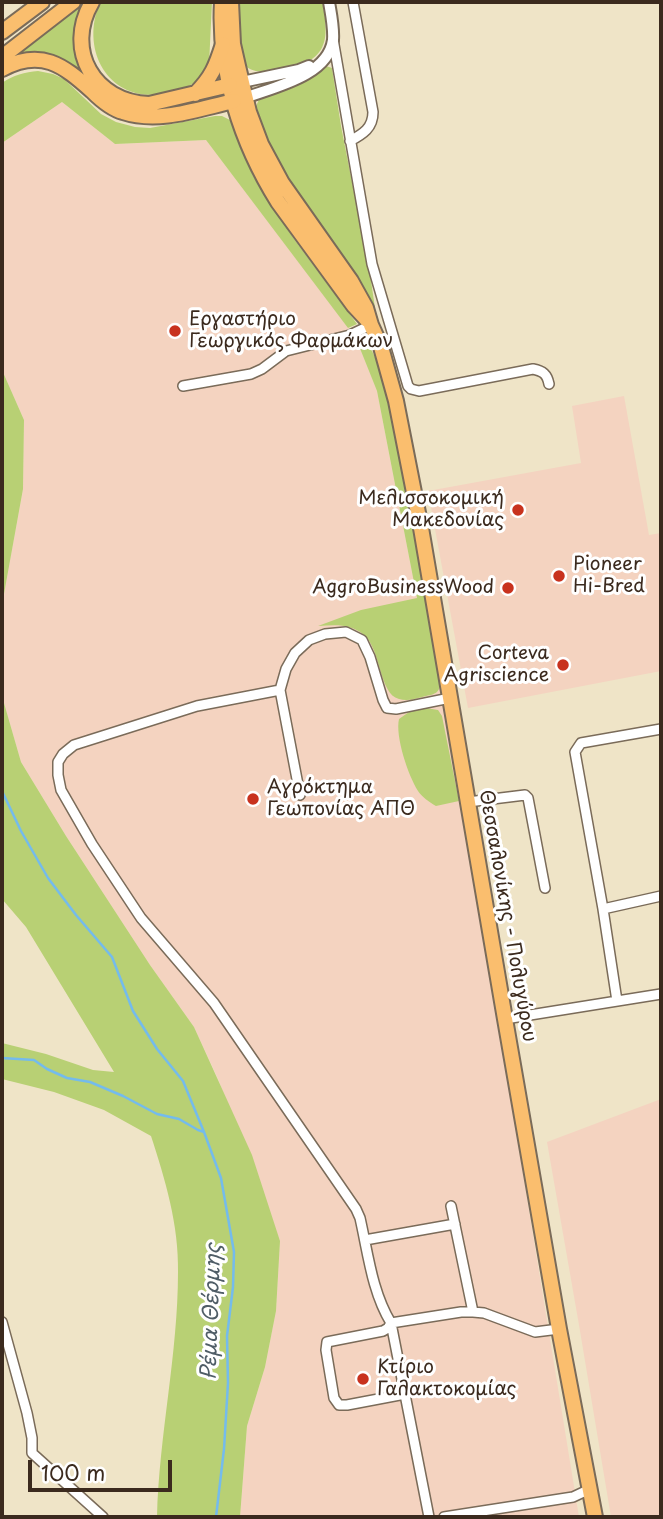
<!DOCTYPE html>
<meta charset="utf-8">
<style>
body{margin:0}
#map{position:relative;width:663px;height:1519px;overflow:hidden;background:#efe4c7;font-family:"Playpen Sans",sans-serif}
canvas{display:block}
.frame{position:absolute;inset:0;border:4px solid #3b2a1e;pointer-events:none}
.scale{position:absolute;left:28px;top:1460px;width:144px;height:32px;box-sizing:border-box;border:4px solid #3b2a1e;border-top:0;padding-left:9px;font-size:21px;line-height:24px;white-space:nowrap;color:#3b2a1e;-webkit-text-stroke:5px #fff;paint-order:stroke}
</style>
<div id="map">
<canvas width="663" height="1519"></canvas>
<div class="frame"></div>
<div class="scale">100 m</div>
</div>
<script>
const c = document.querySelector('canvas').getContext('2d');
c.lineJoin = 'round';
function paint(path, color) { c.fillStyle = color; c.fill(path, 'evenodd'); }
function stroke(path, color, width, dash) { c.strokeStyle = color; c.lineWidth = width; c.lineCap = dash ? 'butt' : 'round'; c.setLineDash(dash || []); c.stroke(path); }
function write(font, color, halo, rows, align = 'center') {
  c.font = font + ' "Playpen Sans",sans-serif'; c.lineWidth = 6; c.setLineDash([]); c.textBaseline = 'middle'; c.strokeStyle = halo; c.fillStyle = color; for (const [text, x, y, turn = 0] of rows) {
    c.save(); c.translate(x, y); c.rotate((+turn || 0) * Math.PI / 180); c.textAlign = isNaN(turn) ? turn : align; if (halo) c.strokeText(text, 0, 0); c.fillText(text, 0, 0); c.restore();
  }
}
paint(new Path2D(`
 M62,102L115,144L206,140L355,336L377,391L417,598L445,694L579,1517H240L247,1426L265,1367L276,1311L280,1241L218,1079L194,1027L150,965L66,836L21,762L4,703L2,686V605L23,489L24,420L2,370V143Z
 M624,396L649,535L661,533V671L468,708L428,491L581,463L572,406Z
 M661,1099V1517H611L579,1325L547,1142Z`), '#f4d3c0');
paint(new Path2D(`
 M82,2H83L77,22L87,79C63,58 48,48 15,54Z
 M100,2H212L209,65C200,82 189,88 171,92C113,108 78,54 100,2Z
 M235,2H322C325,13 328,35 323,45C321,52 314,58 309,61C296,68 256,78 246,66C237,56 236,16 235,2Z
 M326,66L332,68L341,126L370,274L376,315L362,291L280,174L254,111L260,97L308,78Z
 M38,71L53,74L64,79L101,114L116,122L135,127L150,128L215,116H222L230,120L253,176L294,239L357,324L348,328L206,140L115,144L62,102L2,143V83C13,75 25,72 38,71Z
 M364,333L377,362L386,389L427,596L441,679C440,691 438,694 426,696C418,698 408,702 399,699C379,694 381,649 364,635C350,623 335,625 318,626L361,610L417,598L377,391L355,336Z
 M2,370L24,420L23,489L2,605Z
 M2,686L4,703L21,762L66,836L150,965L194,1027L252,1155L280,1241L276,1311L265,1367L247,1426L240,1517H157C159,1435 178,1354 178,1272C179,1225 165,1179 151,1136L104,1110L54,1092L2,1079V1043L46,1054L93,1070L114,1072L26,927L2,899Z
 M426,708L438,710L442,716L459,801L436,806C429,802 422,797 418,791C408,775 395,736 399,719L409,712Z`), '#b8d074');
stroke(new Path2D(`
 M2,791L21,831L48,878L76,915L112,957L133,1011L157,1049L183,1081L204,1132L221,1178L234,1252L233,1287L227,1336L228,1383L224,1449L216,1517
 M2,1058L34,1060L47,1069L67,1078L90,1082L123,1096L157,1114L179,1119L198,1130L204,1132`), '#74bbec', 2.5);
const minor = new Path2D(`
 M333,39L372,264L408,386L411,389L419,391L533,369C543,371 547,374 549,384
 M350,141C363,134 373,128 373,112L353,2
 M183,386L251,374L262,369L286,351L350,335L371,325
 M280,690L197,706L74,745L63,754L58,762V775L61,790L92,844L141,918L214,1003L356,1209L360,1218C368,1253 372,1292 391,1323L429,1517
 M300,795L280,690L286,669L295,653L309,640L325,634L346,632L362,640L370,657L383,700L387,708L396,709L450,698
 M468,802L525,795L528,798L545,888
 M603,909L661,896
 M617,1001L603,909L575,752L581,743L661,729
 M505,1019L661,994
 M451,1206L473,1312
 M365,1240L455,1224
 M2,1322L27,1413L32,1438V1453L103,1517
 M405,1394L347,1405H339L334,1398L326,1350L327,1342L383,1331L388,1328L391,1323L461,1312H473L484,1313L535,1332L559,1329
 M444,1517L573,1497L590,1489`);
const tertiary = new Path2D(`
 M242,82L299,70L309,66
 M245,98C274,87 328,76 333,40C334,28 331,14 329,2`);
const primary = new Path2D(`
 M222,2C218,72 241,143 278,202L354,306L367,320
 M231,2L233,44L238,66L249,112L261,144L282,183L351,281L366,308L371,325L381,347L396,401L421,528L505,1019L559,1329L595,1517`);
const trunk = new Path2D(`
 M92,2C64,50 94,102 149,104L230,85
 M2,32L42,2
 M2,57L73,2
 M2,69C41,48 63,65 92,91C101,100 111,109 123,112C159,124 198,109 234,101
 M195,94C212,77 216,66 223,44`);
stroke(minor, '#7a6b59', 12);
stroke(tertiary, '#7a6b59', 14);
stroke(primary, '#7a6b59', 18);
stroke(trunk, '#7a6b59', 18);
stroke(minor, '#fff', 9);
stroke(tertiary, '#fff', 10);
stroke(primary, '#fabe6e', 14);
stroke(trunk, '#fabe6e', 14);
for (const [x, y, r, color] of [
 [175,331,7,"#c8321e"],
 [518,510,7,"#c8321e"],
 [559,576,7,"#c8321e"],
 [508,588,7,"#c8321e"],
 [563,665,7,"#c8321e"],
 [253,799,7,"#c8321e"],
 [363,1379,7,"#c8321e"]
]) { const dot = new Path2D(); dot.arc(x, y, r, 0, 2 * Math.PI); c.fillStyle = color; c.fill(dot); stroke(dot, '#fff', 2.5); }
write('19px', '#3b2a1e', '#fff', [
 ["Εργαστήριο",189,320],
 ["Γεωργικός Φαρμάκων",189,342],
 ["Μελισσοκομική",504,499,"right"],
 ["Μακεδονίας",504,521,"right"],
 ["Pioneer",573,565],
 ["Hi-Bred",573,587],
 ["AggroBusinessWood",494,588,"right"],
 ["Corteva",549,654,"right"],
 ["Agriscience",549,676,"right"],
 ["Αγρόκτημα",267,788],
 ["Γεωπονίας ΑΠΘ",267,810],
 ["Κτίριο",377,1368],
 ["Γαλακτοκομίας",377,1390]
], 'left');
write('19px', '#3b2a1e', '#fff', [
 ["Θεσσαλονίκης - Πολυγύρου",507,916,80]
]);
write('italic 21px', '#4f5d66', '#fff', [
 ["Ρέμα Θέρμης",212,1312,-88]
]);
</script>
